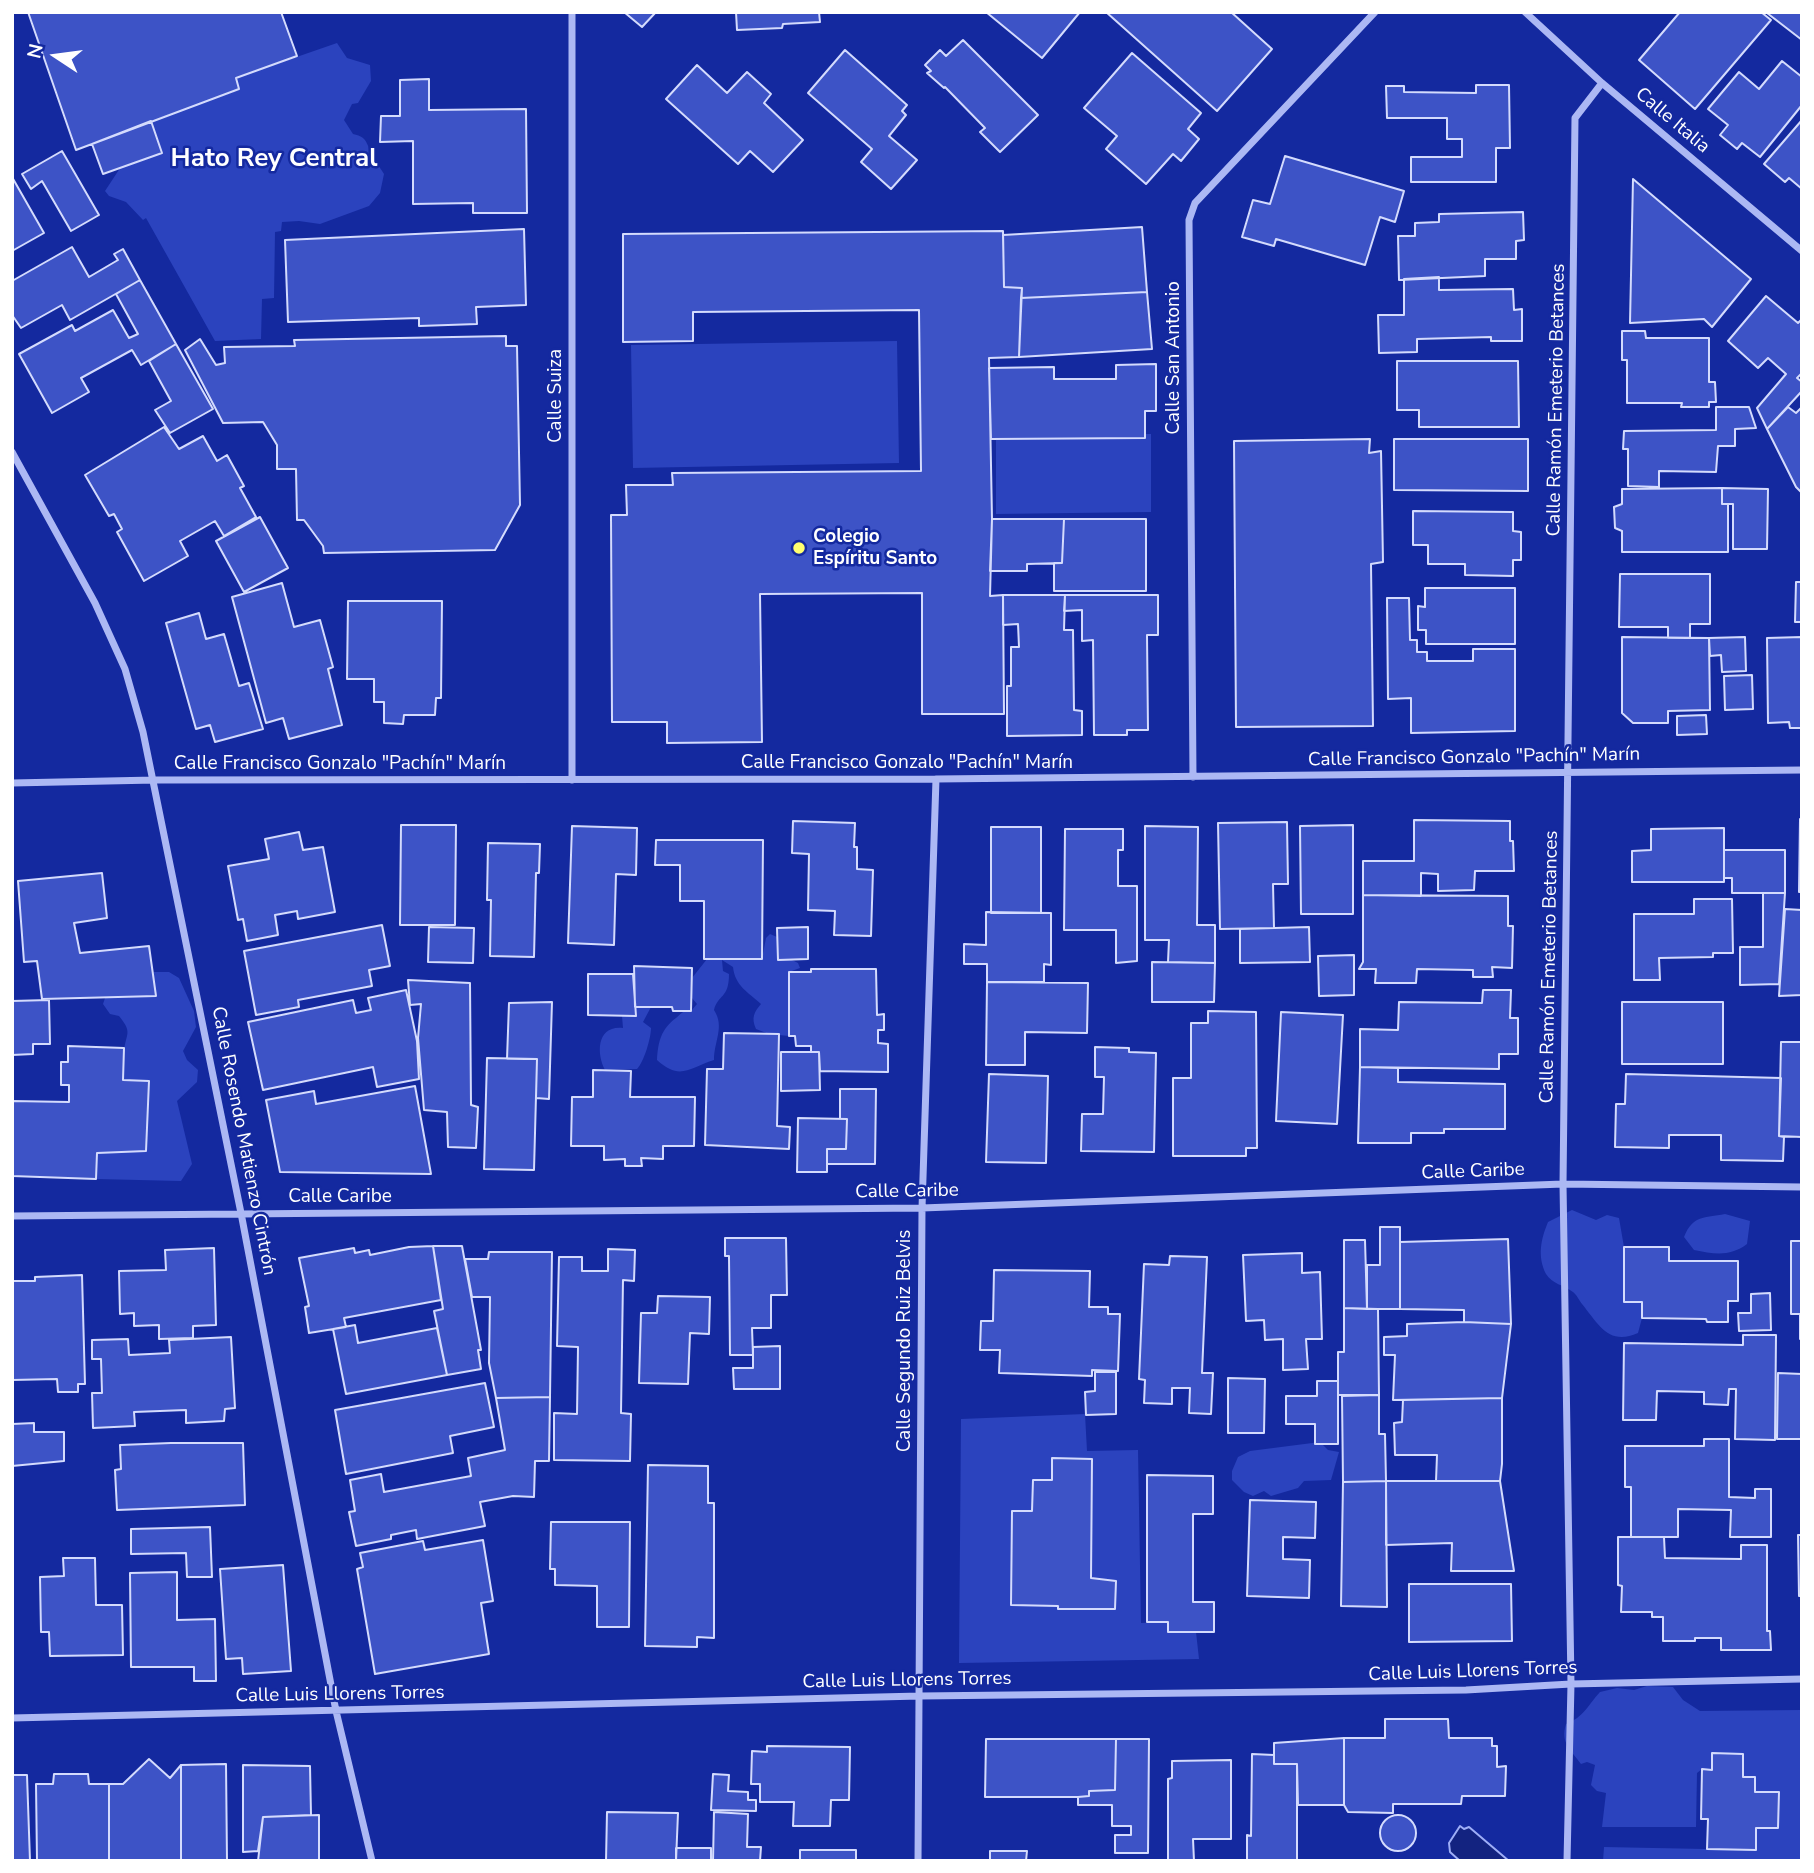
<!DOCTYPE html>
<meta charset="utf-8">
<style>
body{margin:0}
#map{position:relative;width:1814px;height:1873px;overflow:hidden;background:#14299f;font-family:"Nunito Sans",sans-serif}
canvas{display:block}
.frame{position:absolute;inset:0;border:14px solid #fff;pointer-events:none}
.north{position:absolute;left:21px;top:21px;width:70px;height:70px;-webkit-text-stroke:5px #14299f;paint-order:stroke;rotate:283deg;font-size:19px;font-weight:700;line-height:28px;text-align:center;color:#fff}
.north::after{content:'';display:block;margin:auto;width:24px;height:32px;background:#fff;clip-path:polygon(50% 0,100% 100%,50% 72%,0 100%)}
</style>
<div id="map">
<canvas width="1814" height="1873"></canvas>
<div class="frame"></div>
<div class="north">N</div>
</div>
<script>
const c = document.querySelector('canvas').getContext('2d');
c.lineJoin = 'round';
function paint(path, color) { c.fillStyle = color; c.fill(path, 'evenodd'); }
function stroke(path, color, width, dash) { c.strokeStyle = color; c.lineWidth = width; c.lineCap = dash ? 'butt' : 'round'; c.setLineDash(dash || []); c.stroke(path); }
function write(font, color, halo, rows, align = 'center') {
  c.font = font + ' "Nunito Sans",sans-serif'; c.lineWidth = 5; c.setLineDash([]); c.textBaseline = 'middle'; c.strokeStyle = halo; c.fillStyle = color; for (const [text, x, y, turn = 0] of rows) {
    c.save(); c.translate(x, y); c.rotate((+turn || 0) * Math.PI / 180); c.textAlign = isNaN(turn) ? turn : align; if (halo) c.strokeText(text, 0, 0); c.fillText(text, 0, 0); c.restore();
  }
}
paint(new Path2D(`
 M337,43L347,58L370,65L371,81L358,103L352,104L344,120L353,134C370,137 366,147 374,159C377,164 381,169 384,174L380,193L369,206L320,224L299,221L282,222L281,231L275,232L274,298L262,299L261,339L215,341L146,218L143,220L126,202L109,196L105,191L151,121L239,90L236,78Z
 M897,341L899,463L633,468L631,345Z
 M1151,434V512L996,514V435Z
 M770,934L777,937L778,960H792L798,963L800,968L789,972V1036L769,1034L756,1029C751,1018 754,1012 761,1004C748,992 735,986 733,967L722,960L723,971L729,974C729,999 718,994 714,1010C725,1027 714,1041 714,1060C689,1068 680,1081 657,1060C658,1042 661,1029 676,1018C682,1013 683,1010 691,1011L697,1004L691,997L692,978L707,959H762L766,938Z
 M153,972H169L179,978L194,1011L196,1027L183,1051L187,1060L198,1070L197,1082L177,1101L192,1164L181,1181L96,1179L97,1153L146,1151L148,1081L123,1080C123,1070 123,1061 124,1051C126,1033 133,1033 119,1016L110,1014L103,1004L105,998L156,996Z
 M635,1007H651L643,1022L651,1028C651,1038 644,1062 637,1069L605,1070C596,1053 597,1025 623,1028L622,1016H636Z
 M1572,1210L1596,1220L1607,1215L1619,1218L1624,1247V1301L1642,1302V1318L1638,1333C1609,1346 1599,1325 1582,1304C1579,1300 1576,1294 1573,1292C1564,1285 1552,1284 1546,1274C1537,1256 1541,1239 1548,1222Z
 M1725,1214L1750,1221L1747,1244C1730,1257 1714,1254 1694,1250L1684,1237C1693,1215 1704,1218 1725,1214Z
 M1085,1414L1087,1451L1138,1450L1141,1623L1168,1622V1632H1196L1199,1659L959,1663L961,1419Z
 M1320,1442L1328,1450L1339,1452L1331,1480L1304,1481L1298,1488L1271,1496L1264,1491L1253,1496L1244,1492L1232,1480V1471L1238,1457L1250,1451Z
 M1647,1686L1673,1687L1683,1700L1700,1711L1802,1710V1861H1603L1604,1847L1755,1850L1756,1828H1778L1779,1792H1755V1777H1743V1754L1712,1753V1770L1702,1769L1697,1773L1696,1827H1602L1606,1793L1597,1791L1591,1785L1595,1765L1587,1762L1581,1764C1571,1750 1560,1743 1566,1724C1584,1717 1588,1705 1600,1692L1617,1688L1634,1690Z`), '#2b43be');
const water = new Path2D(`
 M1460,1826L1464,1829L1469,1827L1509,1861H1460L1450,1852L1449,1843Z`);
paint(water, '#132380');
stroke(water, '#9eaef7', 2);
const building = new Path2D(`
 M28,12H281L297,56L236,78L239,89L76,150Z
 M624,12H656L642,27Z
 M736,12H819L820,22L783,24L782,28L737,30Z
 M986,12H1080L1042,58Z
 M1106,12H1231L1272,49L1217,111Z
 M1680,12H1761L1771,20L1695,109L1639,60Z
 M1767,12H1802V40L1767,13Z
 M963,40L1038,115L1000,152L980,132L985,128L945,87L944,88L927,73L931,71L925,65L940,50L946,56Z
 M845,50L907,105L902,111L906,115L889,136L917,160L891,189L861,162L872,149L808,93Z
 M1132,53L1201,113L1188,129L1199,139L1181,161L1173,154L1146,184L1106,149L1117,136L1084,108Z
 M1782,61L1802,77V105L1760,157L1742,143L1737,149L1720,135L1728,125L1708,109L1739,72L1759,89Z
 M697,65L727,93L747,72L771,94L764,103L803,140L773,172L750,151L738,164L666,99Z
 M429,79V110L526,109L527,213H473V203L413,204V141L380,142L381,116H400V80Z
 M1476,85H1509L1510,148H1496V182H1411V157H1462V139H1447V118H1387L1386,86H1404V92L1476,93Z
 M1802,120V189L1789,178L1785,182L1764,164Z
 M151,121L162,153L103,174L92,144Z
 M62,151L99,215L71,231L42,181L31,189L22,174Z
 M1285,156L1404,191L1395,222L1380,217L1365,265L1276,239L1274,246L1242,237L1253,200L1270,204Z
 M12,177L44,233L12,251Z
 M1633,179L1751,279L1712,327L1704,319L1630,323Z
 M1523,212L1524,240L1516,241V259H1485V276L1399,280L1398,236H1415V223L1439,222V214Z
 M1142,227L1147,292L1021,298L1022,288L1004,287L1003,235Z
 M524,229L526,305L476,307L477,324L419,326V318L288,322L285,240Z
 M1003,231L1004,287L1022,288L1019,357L989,358L992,519L990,596L1003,595L1004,714H922V593L760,594L762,742L667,743V722H612L611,515H627L626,485H673L672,473L921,471L919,310L693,312V341L623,342V234Z
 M72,247L89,277L118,260L114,254L123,249L140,280L70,320L62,305L21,328L12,315V281Z
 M1439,277V290L1513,289L1514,310L1522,309V341H1491V337L1417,339V352L1379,353L1378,315H1404V279Z
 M140,280L176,344L141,365L132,350L81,378L89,392L52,413L19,354L72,325L75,331L113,310L129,338L138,334L116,294Z
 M1147,292L1152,349L1019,357L1021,298Z
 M1766,296L1798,323L1802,319V373L1797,378L1802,382V391L1767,429L1757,408L1786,374L1768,358L1758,368L1728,341Z
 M1622,331H1645L1646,338H1709V382H1715L1716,402H1709V407H1681L1682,403H1627V360H1622Z
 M506,336V346H517L520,505L495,550L324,553L323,546L304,520H297L296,469H277V445L263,422L223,423L185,350L200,339L216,365L225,363L224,347L295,346L294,340Z
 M176,344L213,409L170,433L155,410L171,401L149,361Z
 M1397,361H1518L1519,427H1419V410H1397Z
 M1156,364V411H1145V438L991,439L989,368L1054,367V379H1116V365Z
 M1716,407H1749L1756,428L1735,429V446H1718L1716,472L1659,471V487L1628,486V449H1623L1624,431L1716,430Z
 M1788,407L1796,413L1802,407V493L1796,487L1767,429Z
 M164,427L179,449L203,436L217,461L227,455L244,486L240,488L256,517L224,536L215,521L180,541L188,556L144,581L117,532L122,529L114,514L109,516L85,475Z
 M1370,439L1369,453L1381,451L1383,562L1371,564L1373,726L1236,727L1234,441Z
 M1394,439H1528V491L1394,490Z
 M1722,488L1768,489L1767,549H1733V504H1722Z
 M1722,488V504H1728V552H1622V531L1615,528L1614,507L1622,504V489Z
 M1413,511L1513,512V531L1521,532V560H1513V576L1465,575V564H1428V545H1413Z
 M260,517L288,568L244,592L216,541Z
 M992,519H1064L1062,563L1027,564V571H990Z
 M1064,519H1146V591H1054V563H1062Z
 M1620,574H1710V624H1690V638H1668V627H1619Z
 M1796,582H1802V622H1795Z
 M282,583L294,627L320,620L333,667L328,669L342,725L289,739L283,718L266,723L232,597Z
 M1425,588H1515V644H1426V630H1418V606L1425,607Z
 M1003,595H1065L1064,630H1073L1074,710L1082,711V735L1007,736V686H1011V647H1019L1018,624L1003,625Z
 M1065,595H1158V635H1147L1148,730H1127V735H1094L1093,640L1082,641V610L1064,611Z
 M1387,598H1409L1410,640H1417V652H1427V661H1473V649H1515V731L1411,733V698L1388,699Z
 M348,601H442L441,698H436L435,715H404L403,724L384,723V702H374V679H347Z
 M199,613L206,639L224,634L239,686L249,683L263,729L215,742L210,725L196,729L166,623Z
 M1622,637L1709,638L1710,710L1668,711V723H1633L1622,713Z
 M1745,637L1746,671L1722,672L1721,655L1710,656L1709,638Z
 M1802,637V728H1790L1789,722L1768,723L1767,638Z
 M1752,675L1753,709L1725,710L1724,676Z
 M1706,715L1707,734L1677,735V716Z
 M1800,819L1802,892H1799Z
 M1414,820L1510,821V841H1513L1514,871H1475L1474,890L1438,891V874L1421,873V896L1363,895V861H1414Z
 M793,821L855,823L854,847H857V869L873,870L871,936L834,935L835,911L808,910L809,854L792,853Z
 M1287,822L1288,884H1273L1274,928L1220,929L1218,823Z
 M401,825H456L455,925H400Z
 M1353,825V914H1301L1300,826Z
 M572,826L637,828L636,875L616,874L614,945L568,943Z
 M1145,826L1198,827L1197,925H1215V963L1168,962L1169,940H1145Z
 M991,827H1041V913H991Z
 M1724,828V882H1632V851L1651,850V829Z
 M1065,829H1123V850H1118V886H1137V961L1116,963V930H1064Z
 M299,832L303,850L323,847L335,912L298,919L297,911L275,915L278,935L247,941L243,919L238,920L228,866L269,859L265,839Z
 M656,840H763L762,959H704V901H680V865H655Z
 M488,843L540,844L539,873H536L534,957L490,956L491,900H487Z
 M1724,850H1785V893H1732V878H1724Z
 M102,873L107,918L74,923L80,953L149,946L156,996L42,999L37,961L24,962L18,881Z
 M1763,893H1785L1779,984L1740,985V947H1763Z
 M1363,895L1508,896V926H1513L1512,968L1492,967L1493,977H1473V970L1417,969L1416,983H1375L1376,969H1359L1363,962Z
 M1694,899H1732L1733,953H1713V957L1659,958L1660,980H1634V914H1694Z
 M1785,909L1802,910V995L1779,996Z
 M986,912L1051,913V965L1044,964V982H987V964H964V944L986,945Z
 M382,925L390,966L369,970L372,986L298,1000L299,1007L256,1015L244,951Z
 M429,927L474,928L473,963L428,962Z
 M808,927V959L778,960L777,928Z
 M1309,927L1310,962L1240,963V929Z
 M1354,955V995L1319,996L1318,956Z
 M1152,962L1215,963L1214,1002H1152Z
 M634,966L692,968L691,1011H673L672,1007H635Z
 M811,969H876L877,1015L884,1014V1030H878V1043L888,1044V1072L820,1071L819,1052H811V1046H796L795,1036H789V972H811Z
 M588,974H633L636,1016L588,1015Z
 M408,980L470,983L471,1105L478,1107L476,1148L448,1147L447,1112L424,1110L418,1038L421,1004L410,1005Z
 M987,982L1088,983L1087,1033L1025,1032V1065H986Z
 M406,990L417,1041L419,1079L377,1087L373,1067L263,1090L248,1022L353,1000L356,1013L371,1010L368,998Z
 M1483,990H1511L1510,1018H1518V1054H1499V1069L1360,1067V1029L1398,1030L1399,1002L1482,1003Z
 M49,1000L50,1044H33V1054L12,1055V1001Z
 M552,1002L549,1099L536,1098L537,1059H507L509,1003Z
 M1622,1002H1723V1064H1622Z
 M1208,1011L1256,1012L1257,1148H1246V1156H1173V1078H1191V1023H1208Z
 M1281,1012L1343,1015L1337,1124L1276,1121Z
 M724,1033L779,1034L777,1126L790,1127L789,1149L705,1145L707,1069H723Z
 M1781,1042H1802V1137L1779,1136Z
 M68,1046L124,1048L123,1080L149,1081L146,1151L97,1153L96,1179L12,1176V1101L69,1102V1085H61V1062H68Z
 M1095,1047L1129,1048V1052L1156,1053L1154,1152L1081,1151L1082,1114H1103L1104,1077H1095Z
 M781,1052H819L820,1090L781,1091Z
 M487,1058L537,1059L534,1170L484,1169Z
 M1360,1067L1398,1068V1082L1505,1084V1129H1444V1133H1411V1143H1358Z
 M593,1070L631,1071L630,1097H695L694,1146H663V1159L641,1158L642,1166H625V1159L604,1160V1146H571L572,1097H593Z
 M989,1074L1048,1076L1046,1163L986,1162Z
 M1626,1074L1781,1078L1779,1136L1784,1137L1783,1161L1721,1160V1135H1669V1148L1615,1147L1616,1104H1625Z
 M415,1086L431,1174L280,1172L266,1100L314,1091L316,1104Z
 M840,1089H876L875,1164H827V1149H846L847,1119H840Z
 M798,1118L847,1119L846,1149H827V1172H797Z
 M1380,1227H1400V1309H1367V1265H1380Z
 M725,1238H786L787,1295H771V1328H752L753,1355H730L729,1256H725Z
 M1508,1239L1511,1324L1464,1322V1310L1400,1309V1242Z
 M1344,1240H1365L1367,1309L1344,1308Z
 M1791,1241H1802V1339H1800V1314H1791Z
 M433,1246H462L481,1350H478L481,1369L447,1375L434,1311L443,1309Z
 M433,1246L441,1300L344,1318L346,1327L309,1333L305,1307L309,1306L299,1258L354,1248L355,1253L369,1250L370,1255L409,1247Z
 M1624,1247H1669V1261H1738V1301H1728V1322H1707L1706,1319L1642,1318V1302H1624Z
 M214,1248L216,1325L193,1326V1338L159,1339V1325L134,1326V1313L120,1314L119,1271L166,1270L165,1250Z
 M608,1249L635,1250L634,1281L623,1280L621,1413L631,1414L630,1461L554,1460V1413L577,1414L578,1347L557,1346L559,1257H582V1271H608Z
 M489,1252H552L550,1397L496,1398L489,1363L490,1297H472L465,1259H488Z
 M1302,1253V1273L1320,1272L1322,1339H1306L1308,1369L1283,1370V1339L1265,1340L1264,1320L1246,1321L1243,1255Z
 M1170,1256L1207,1257L1202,1373H1213L1211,1414L1189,1413L1190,1388H1172V1404L1144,1403L1145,1380L1139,1379L1144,1264L1169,1265Z
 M994,1270L1090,1271L1089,1307H1108V1314H1120L1118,1371L1092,1370V1376L999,1373L1000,1350H980L981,1321H993Z
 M82,1275L85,1384H78V1392H58L57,1379L12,1380V1281H35V1277Z
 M1770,1293L1771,1330L1739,1331L1738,1313H1751V1294Z
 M658,1296L710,1297L709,1334L690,1333L688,1384L639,1383L641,1313H657Z
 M1344,1308L1378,1309L1379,1395H1338V1352H1344Z
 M1464,1322L1511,1324L1502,1398L1393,1400L1395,1355H1384V1337L1407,1336V1324Z
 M355,1325L358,1343L437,1328L447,1375L346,1394L333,1329Z
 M1743,1335H1776L1775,1440L1735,1439L1736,1389H1729L1728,1405L1704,1404V1392L1657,1391L1656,1420H1623L1624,1343L1743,1345Z
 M231,1337L235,1408L225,1409L224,1421L186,1423V1410L134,1412L135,1426L93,1428L92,1393H102L101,1359H92V1340L128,1339L129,1355L170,1353L169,1340Z
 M780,1346V1389H734L733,1368H753V1347Z
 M1095,1372H1116V1414L1086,1415L1085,1392L1095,1391Z
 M1778,1373L1802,1374V1439H1777Z
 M1228,1378L1265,1379L1264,1433H1228Z
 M1317,1381H1338V1444H1315V1424H1286V1396H1317Z
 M485,1383L494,1427L450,1436L453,1453L346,1474L335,1410Z
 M1379,1395V1434H1385L1386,1481L1343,1482L1342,1396Z
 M550,1397L549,1461H535L534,1497L513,1496L480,1502L485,1526L417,1539L416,1530L391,1535V1539L356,1546L349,1512L355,1511L350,1480L381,1474L384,1492L471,1476L468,1458L505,1450L496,1398Z
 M1502,1398V1464L1500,1481H1436L1437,1455H1395L1394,1423L1402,1422L1403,1400Z
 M34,1423V1432H64V1461L12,1466V1424Z
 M1704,1439H1729V1497L1755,1498V1489H1771V1537H1730L1731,1510L1678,1509V1537H1631V1487H1625V1446H1704Z
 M171,1443H243L245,1505L117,1510L115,1470L121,1469L120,1445Z
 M1052,1458L1092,1459L1091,1578L1116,1581L1115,1609H1058V1606L1011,1605L1012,1511H1032L1033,1480H1052Z
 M648,1465L708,1466V1503H714V1638L697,1637V1647L645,1646Z
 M1147,1475L1213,1476V1514H1193V1602H1214V1632H1168V1622H1147Z
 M1386,1481L1387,1607L1341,1606L1343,1482Z
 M1386,1481H1500L1514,1571H1451L1452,1543L1386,1545Z
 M1250,1500L1316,1502L1315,1538L1283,1537V1559L1310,1560L1309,1598L1247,1596Z
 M551,1522H630L629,1627H597V1586L555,1585V1569H550Z
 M210,1527L212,1577H187L186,1553L131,1554V1529Z
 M1798,1535H1802V1596H1799Z
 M1618,1537H1664L1665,1558L1741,1559V1545H1767V1631H1770L1771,1650H1721V1638H1695V1641H1663V1617H1652V1612H1621L1622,1586L1618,1585Z
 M483,1540L493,1601L481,1603L489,1654L375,1674L357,1569L363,1567L360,1553L423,1541L425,1550Z
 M63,1558H95L96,1605H122L123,1655L50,1656L49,1632H41L40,1577L64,1576Z
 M283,1565L291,1671L243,1674L242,1658L226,1659L220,1569Z
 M177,1572V1620L215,1619L216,1681H194V1667H131L130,1573Z
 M1409,1584H1511L1512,1641L1409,1642Z
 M1385,1719H1448L1449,1738H1492V1746H1497V1767L1506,1766L1505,1796H1462L1461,1804H1393V1813L1348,1812L1344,1805V1738H1385Z
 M1344,1738V1805H1298L1297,1764H1274V1743Z
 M986,1739H1116L1115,1790L1089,1791V1796L1078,1797H985Z
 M1116,1739H1149L1148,1853H1115V1835H1131V1826H1112V1805H1078V1797L1089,1796V1791L1115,1790Z
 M767,1746L850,1747L849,1800H831L830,1826H793L794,1802H760V1784H751L752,1751L767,1752Z
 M1712,1753L1743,1754V1777H1755V1792H1779L1778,1828H1756V1850L1707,1849L1708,1819H1701L1702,1769L1712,1770Z
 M1252,1754L1274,1755V1764H1297V1861H1247V1835L1251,1836Z
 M149,1759L170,1778L181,1765V1861H109V1784H123Z
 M1231,1760V1839H1193L1194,1861H1168V1779L1172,1778V1761Z
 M226,1764L227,1861H181V1765Z
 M243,1765L310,1766L311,1815L263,1817L258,1851L243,1852Z
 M54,1774H88L89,1784H109V1861H37L36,1784H53Z
 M713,1774L729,1775L728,1791L748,1792V1800H756V1811L711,1810Z
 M12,1775H27L30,1861H12Z
 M607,1812L678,1813L676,1861H606Z
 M714,1812L748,1814L747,1847H761L760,1861H713Z
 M1380 1833a18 18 0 1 1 36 0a18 18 0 1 1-36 0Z
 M319,1815V1861H258L263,1817Z
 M676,1848H711V1861H676Z
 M800,1850H856V1861H800Z
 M990,1851H1027L1026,1861H990Z`);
paint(building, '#3d53c6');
stroke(building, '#d4dbfd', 2);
stroke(new Path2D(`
 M572,12V780
 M1525,12L1602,83L1802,251
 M12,452L95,603L125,669L143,732L241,1213L336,1711L372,1861
 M1193,777L1189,220L1195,203L1375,12
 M12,783L155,780L936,779L1802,770
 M12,1216L922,1208L1563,1184L1802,1187
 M12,1718L920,1696L1466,1690L1571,1684L1802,1679
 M918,1861L922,1208L936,779
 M1567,1861L1571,1684L1563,1184L1575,118L1602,83`), '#acb8f4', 7);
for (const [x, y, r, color] of [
 [799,548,7,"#fffe6f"]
]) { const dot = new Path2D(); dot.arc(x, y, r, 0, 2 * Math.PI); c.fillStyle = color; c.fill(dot); stroke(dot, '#14299f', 2.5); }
write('19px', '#fff', '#14299f', [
 ["Calle Italia",1672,121,40],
 ["Calle San Antonio",1174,358,-90],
 ["Calle Suiza",556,396,-90],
 ["Calle Ramón Emeterio Betances",1557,400,-89],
 ["Calle Francisco Gonzalo \"Pachín\" Marín",1474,758,-1],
 ["Calle Francisco Gonzalo \"Pachín\" Marín",907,763],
 ["Calle Francisco Gonzalo \"Pachín\" Marín",340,764],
 ["Calle Ramón Emeterio Betances",1550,967,-89],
 ["Calle Rosendo Matienzo Cintrón",243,1141,79],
 ["Calle Caribe",1473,1172,-2],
 ["Calle Caribe",907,1192,-1],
 ["Calle Caribe",340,1197],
 ["Calle Segundo Ruiz Belvis",905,1341,-90],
 ["Calle Luis Llorens Torres",1473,1672,-2],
 ["Calle Luis Llorens Torres",907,1681,-1],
 ["Calle Luis Llorens Torres",340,1695,-1]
]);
write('bold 19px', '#fff', '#14299f', [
 ["Colegio",813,537],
 ["Espíritu Santo",813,559]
], 'left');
write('bold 26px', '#fff', '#14299f', [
 ["Hato Rey Central",274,160]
]);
</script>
